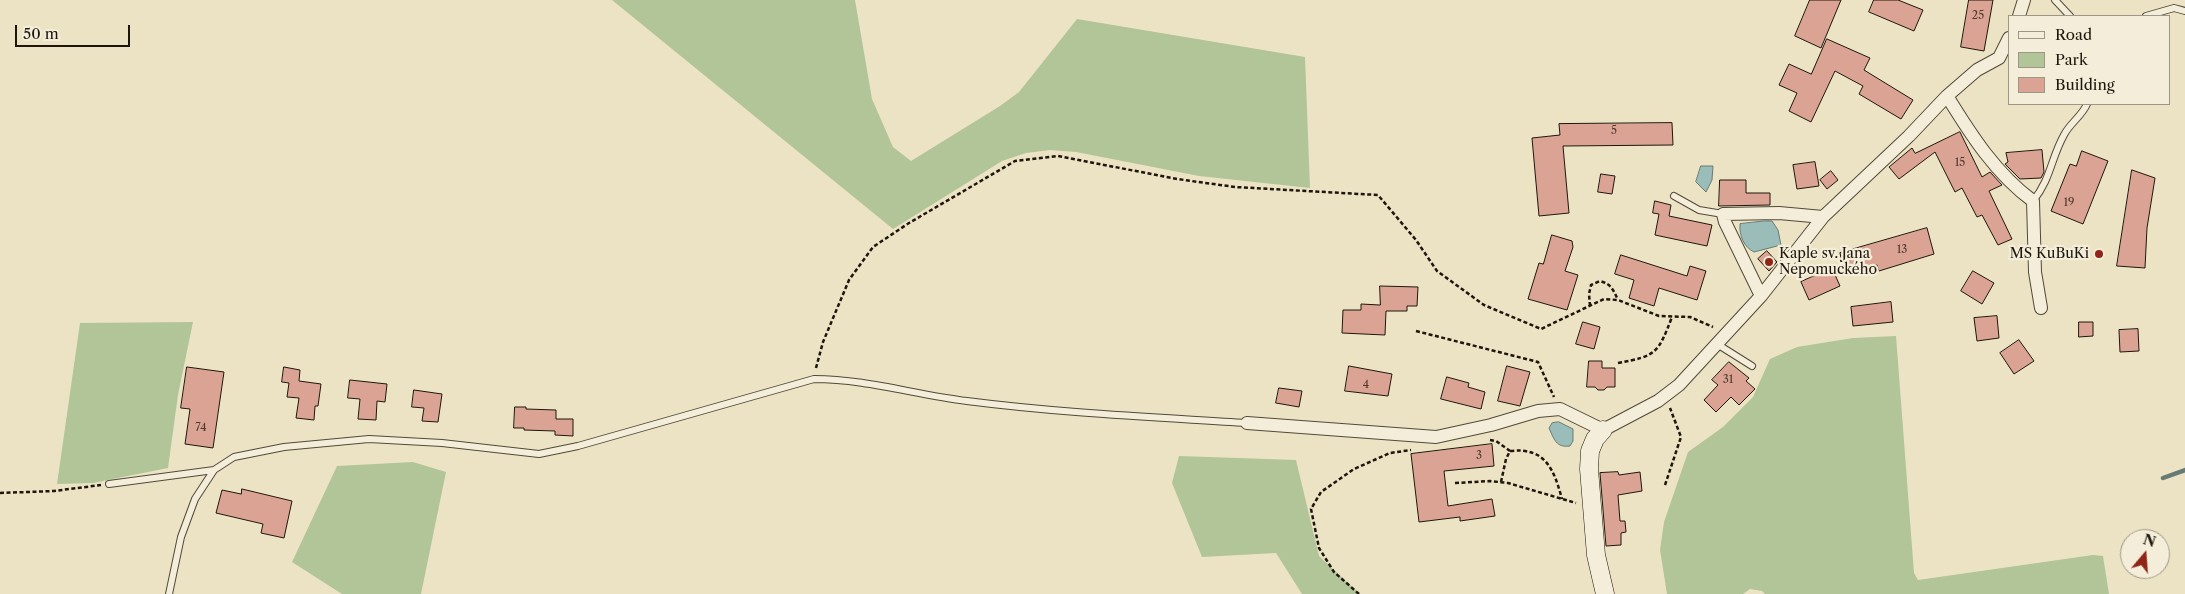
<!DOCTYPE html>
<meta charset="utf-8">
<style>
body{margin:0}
#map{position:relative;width:2185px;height:594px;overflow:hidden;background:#ece3c4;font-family:"Libre Caslon Text",serif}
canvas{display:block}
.legend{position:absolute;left:2008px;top:15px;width:162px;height:90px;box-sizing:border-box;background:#f3edd9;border:1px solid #9e9787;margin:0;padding:6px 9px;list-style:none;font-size:15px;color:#1e160c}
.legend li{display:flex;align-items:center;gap:10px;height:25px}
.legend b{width:25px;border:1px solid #9e9787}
.north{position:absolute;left:2120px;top:529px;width:50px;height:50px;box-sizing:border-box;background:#f3edd9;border:1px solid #9e9787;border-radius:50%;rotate:18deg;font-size:14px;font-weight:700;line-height:20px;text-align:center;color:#1e160c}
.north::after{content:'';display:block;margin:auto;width:18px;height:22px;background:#8f2418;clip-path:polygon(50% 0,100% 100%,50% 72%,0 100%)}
.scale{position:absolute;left:15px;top:25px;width:115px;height:22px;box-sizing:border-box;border:2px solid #1e160c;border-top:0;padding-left:6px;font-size:15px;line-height:18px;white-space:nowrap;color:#1e160c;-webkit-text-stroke:4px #f3edd9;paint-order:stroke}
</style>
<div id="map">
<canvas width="2185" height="594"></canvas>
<ul class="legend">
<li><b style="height:6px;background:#f3edd9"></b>Road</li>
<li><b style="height:14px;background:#b2c599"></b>Park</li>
<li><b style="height:14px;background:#dba393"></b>Building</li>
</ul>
<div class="north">N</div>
<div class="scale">50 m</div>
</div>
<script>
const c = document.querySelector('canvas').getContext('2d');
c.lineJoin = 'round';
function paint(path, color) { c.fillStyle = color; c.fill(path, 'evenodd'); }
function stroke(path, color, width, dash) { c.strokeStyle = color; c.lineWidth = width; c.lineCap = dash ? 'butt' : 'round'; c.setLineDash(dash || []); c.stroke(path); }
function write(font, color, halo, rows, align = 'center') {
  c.font = font + ' "Libre Caslon Text",serif'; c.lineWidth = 4.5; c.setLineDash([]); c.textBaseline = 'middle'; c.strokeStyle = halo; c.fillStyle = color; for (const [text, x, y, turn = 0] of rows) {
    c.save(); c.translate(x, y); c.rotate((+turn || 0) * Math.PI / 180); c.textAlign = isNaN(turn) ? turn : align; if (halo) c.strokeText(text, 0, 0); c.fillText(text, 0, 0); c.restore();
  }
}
paint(new Path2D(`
 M612,0H855L872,99L893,147L911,161L1000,106L1019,92L1077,19L1305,57L1310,188L1199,176L1076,152L1050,150L1026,153L1002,161L893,229Z
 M193,322L178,395L168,468L93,483L57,484L80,323Z
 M1896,336L1914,573L1918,580L2093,555L2103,556L2109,594H1765L1762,591L1750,589L1743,594H1667L1660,550L1664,522L1688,452L1723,427L1753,397L1770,359L1797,347L1853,338Z
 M1179,456L1296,460L1319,556L1360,594H1302L1276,553L1202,557L1172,483Z
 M413,462L446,472L421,594H342L292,562L337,466Z`), '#b2c599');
const water = new Path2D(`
 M1701,166H1713L1712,180L1706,192L1696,182Z
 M1764,221H1772L1778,230L1781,245L1754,252C1744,247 1739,236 1740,224Z
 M1559,422L1573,429V441L1570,446C1556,448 1554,439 1549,428L1552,423Z`);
paint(water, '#9abdba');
stroke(water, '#687a74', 1);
stroke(new Path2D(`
 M2163,478L2185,470`), '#687a74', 4.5);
const building = new Path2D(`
 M1810,0H1841L1821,48L1795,36Z
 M1874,0H1898L1923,10L1914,31L1869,12Z
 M1969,0H1993L1984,51L1961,47Z
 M1827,39L1870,58L1864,70L1913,100L1901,119L1859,94L1863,86L1835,71L1811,122L1789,111L1797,93L1779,85L1789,64L1811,74Z
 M1672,123L1673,145L1563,146L1569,213L1539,216L1532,138L1560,135L1559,124Z
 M1960,132L1982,177L1990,172L2002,185L1989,191L2012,239L1998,245L1982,215L1977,217L1962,188L1955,192L1935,152L1899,179L1889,167L1912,148L1915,153Z
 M2042,150L2044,172L2041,178L2020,179L2005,164L2008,162L2006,153Z
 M2082,151L2108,161L2083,224L2051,211L2070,164L2076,166Z
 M1815,162L1819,186L1797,189L1793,165Z
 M2132,170L2155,178L2147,228L2145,268L2117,266Z
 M1831,171L1838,180L1827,189L1820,180Z
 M1601,174L1615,176L1612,194L1598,192Z
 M1720,180H1746V193H1770V205L1719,206Z
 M1655,201L1671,205L1669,216L1712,225L1707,246L1655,235L1659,214L1653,213Z
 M1927,228L1934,254L1879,271L1877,265L1844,273L1840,253Z
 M1552,235L1572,241L1573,247L1565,271L1578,275L1567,310L1528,299L1539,263L1543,264Z
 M1767,251L1777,262L1769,271L1758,259Z
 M1621,255L1687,276L1690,266L1706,271L1697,300L1659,288L1654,306L1629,298L1634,280L1615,274Z
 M1832,268L1840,286L1809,300L1801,282Z
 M1973,271L1994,283L1982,304L1961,291Z
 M1380,286L1418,287L1417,306H1407V311H1386L1385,335L1342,333L1343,310H1361V304L1380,305Z
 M1891,302L1893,322L1853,326L1851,307Z
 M1997,316L1999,338L1977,341L1974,318Z
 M1583,322L1600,327L1594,349L1576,344Z
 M2079,322H2093V336L2079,337Z
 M2138,329L2139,351L2120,352L2119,330Z
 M2019,340L2034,361L2014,374L2000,353Z
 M1589,361H1602V368H1615V387H1607L1604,390H1598L1595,387H1587Z
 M1729,362L1749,378L1746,381L1755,389L1739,405L1731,397L1716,412L1704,400L1718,385L1712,380Z
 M1349,366L1392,374L1388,396L1345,391Z
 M1507,366L1530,372L1520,406L1498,401Z
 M187,367L224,372L213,448L185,444L190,409L181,408Z
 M284,367L300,370L299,381L321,384L318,406H315L314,420L296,418L299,398L287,397L289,383L282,382Z
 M1447,377L1469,383L1468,387L1485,392L1481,409L1441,399Z
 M350,380L387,384L385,402L377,401L376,420L358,419L360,399L348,398Z
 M1279,388L1302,391L1299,407L1276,403Z
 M414,390L442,394L438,422L422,421L424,408L412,407Z
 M515,407H526V409L556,410V419H573V436L555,435V431L524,430V428H514Z
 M1492,444L1494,466L1444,471L1448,506L1492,499L1495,516L1460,521V517L1419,522L1411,454Z
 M1618,472L1619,475L1640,472L1642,491L1618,495L1620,521H1625L1626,532L1621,533V545L1606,546L1600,473Z
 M242,489L292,501L284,538L261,533L263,524L216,513L222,490L241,494Z`);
paint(building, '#dba393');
stroke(building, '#1e160c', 1);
const lane = new Path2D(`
 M2055,0L2070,16
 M2146,16L2174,8L2185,11
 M1674,196L1699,210L1723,214
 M2033,201C2051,179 2051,158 2064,135C2070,123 2082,116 2087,104
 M1717,344L1752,366
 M109,484L214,470
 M169,594L181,537L195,499L214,470L234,457L284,447L369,439L442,443L539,454L578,446L814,379C866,379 916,395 967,401C1060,413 1153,417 1247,423`);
const street = new Path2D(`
 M2019,16L2024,0
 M1947,96C1971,135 1996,174 2033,201L2035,272L2041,308
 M1761,296L1725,222L1723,214L1779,213L1823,217
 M1247,423L1436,437L1491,425L1538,411L1560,409L1603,430L1658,401L1679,385L1761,296L1823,217L1909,136L1947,96L1977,70L1999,58L2009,38`);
const secondary = new Path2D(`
 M1603,430L1595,439L1590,451L1589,469L1596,555L1605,594`);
stroke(lane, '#52493a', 8);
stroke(street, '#52493a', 14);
stroke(secondary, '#1e160c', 19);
stroke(new Path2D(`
 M1590,306L1589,294L1591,285L1600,281C1611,284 1613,289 1618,300
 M1416,331L1538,362L1554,397
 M1618,363C1657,356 1658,353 1672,317
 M816,368L823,342L849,280L873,247L909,223L1015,161L1058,156L1177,179L1235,187L1378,195L1416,240L1437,271L1484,305L1541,329L1604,299L1618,300L1659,316L1690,317L1713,327
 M1490,440L1496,441L1510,451
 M1501,482L1506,459L1510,451C1546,447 1554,470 1562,499
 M1455,483L1490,481L1508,483L1576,503
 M1665,485L1681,437L1670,408
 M0,493L54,491L101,485
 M1359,594L1334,572L1319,548L1311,509L1321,492L1354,469L1390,453L1411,450`), '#1e160c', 2.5, [4, 2.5]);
stroke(lane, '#f3edd9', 6);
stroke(street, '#f3edd9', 12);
stroke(secondary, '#f3edd9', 18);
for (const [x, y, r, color] of [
 [2099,254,5,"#8f2418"],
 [1769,262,5,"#8f2418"]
]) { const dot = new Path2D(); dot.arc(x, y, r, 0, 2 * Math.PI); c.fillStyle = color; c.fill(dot); stroke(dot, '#f3edd9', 2); }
write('11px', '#4d392e', null, [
 ["25",1978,16],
 ["5",1614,131],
 ["15",1960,163],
 ["19",2069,203],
 ["13",1902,250],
 ["31",1728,380],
 ["4",1366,385],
 ["74",201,428],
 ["3",1479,456]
]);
write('14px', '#1e160c', '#f3edd9', [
 ["Kaple sv. Jana",1779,254],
 ["Nepomuckého",1779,270],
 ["MS KuBuKi",2089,254,"right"]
], 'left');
</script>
